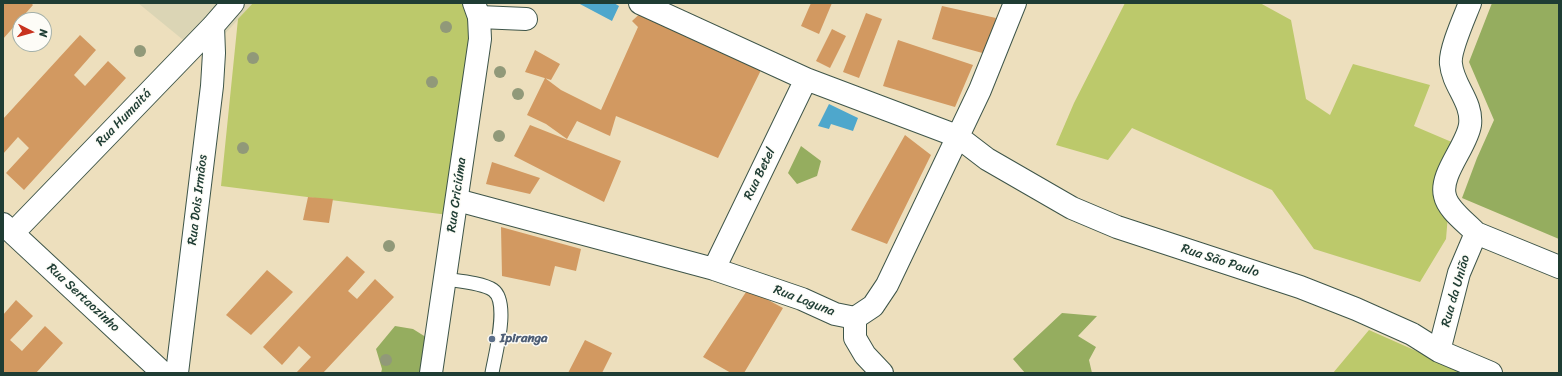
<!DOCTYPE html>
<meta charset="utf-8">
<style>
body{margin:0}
#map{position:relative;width:1562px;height:376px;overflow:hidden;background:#eddfbd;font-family:Sriracha,sans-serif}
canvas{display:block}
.frame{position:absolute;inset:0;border:4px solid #1f3d34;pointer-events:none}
.north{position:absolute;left:12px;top:12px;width:40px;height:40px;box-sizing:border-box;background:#fdfcf7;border:1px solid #a4b0a9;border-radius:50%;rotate:96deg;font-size:11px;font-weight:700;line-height:16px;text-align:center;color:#1f3d34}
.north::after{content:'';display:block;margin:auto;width:14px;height:18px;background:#c8321e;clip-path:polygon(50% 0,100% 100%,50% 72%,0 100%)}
</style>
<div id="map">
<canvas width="1562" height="376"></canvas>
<div class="frame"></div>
<div class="north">N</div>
</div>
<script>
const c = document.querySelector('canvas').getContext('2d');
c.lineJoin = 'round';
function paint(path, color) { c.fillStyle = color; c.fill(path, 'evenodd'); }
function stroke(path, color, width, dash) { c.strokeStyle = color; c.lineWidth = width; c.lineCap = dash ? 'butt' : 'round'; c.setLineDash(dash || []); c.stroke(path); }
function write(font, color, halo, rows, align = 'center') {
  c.font = font + ' Sriracha,sans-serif'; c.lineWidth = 3; c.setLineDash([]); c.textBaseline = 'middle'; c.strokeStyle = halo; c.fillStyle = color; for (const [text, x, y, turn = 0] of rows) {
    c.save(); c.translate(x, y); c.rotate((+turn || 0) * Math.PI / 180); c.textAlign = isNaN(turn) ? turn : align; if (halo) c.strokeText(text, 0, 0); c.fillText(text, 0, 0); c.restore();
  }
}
paint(new Path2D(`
 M138,3H253L204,57Z`), '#dbd5b5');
paint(new Path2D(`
 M253,3H484L464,217L221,186L238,19Z
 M1125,3H1260L1291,20L1306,99L1330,115L1353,64L1430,85L1414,126L1454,143L1446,239L1420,282L1314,249L1272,190L1132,128L1108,160L1056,145L1074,103Z
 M1369,330L1466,373H1333Z`), '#bcc96b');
paint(new Path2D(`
 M1492,3H1559V239L1462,198L1477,158L1494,120L1469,62Z
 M801,146L821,161L817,176L797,184L788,173Z
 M1062,313L1097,316L1078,336L1096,347L1089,360L1092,373H1025L1013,359Z
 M395,326L413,329L429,339L426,373H381L382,369L376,349Z`), '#95ad5f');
paint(new Path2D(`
 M578,3H614L619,6L612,21Z
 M829,104L858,118L853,131L831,124L829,129L818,126Z`), '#4ea7cc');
paint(new Path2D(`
 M3,3H31L33,5L3,39Z
 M811,3H832L819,34L801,26Z
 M942,6L996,18L986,54L932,39Z
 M646,8L762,68L718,158L616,116L610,136L577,121L567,139L546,124L527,115L545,78L561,90L601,110L638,27L632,21Z
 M866,13L882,19L859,78L843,72Z
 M832,29L846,36L830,68L816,61Z
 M80,35L96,50L74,75L85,86L108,61L126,78L24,190L6,173L29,148L18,137L3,154V119Z
 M898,40L973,65L955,107L883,86Z
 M535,50L560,64L551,80L525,72Z
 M530,125L621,161L604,202L514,156Z
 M905,135L931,155L887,244L851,230Z
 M492,162L540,178L530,194L486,184Z
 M308,197L333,199L329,223L303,220Z
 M501,227L581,249L576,271L555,266L550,286L502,276Z
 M347,256L365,272L348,291L357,299L375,279L394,297L323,373H296L311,357L299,346L282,365L263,347Z
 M267,270L293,292L251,335L226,315Z
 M748,289L783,308L744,373H731L703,357Z
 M16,300L33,316L10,340L22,351L45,326L63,343L36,373H3V315Z
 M585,340L612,353L602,373H568Z`), '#d29961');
const lane = new Path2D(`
 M445,279C458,281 483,283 493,290C510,302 495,355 492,373`);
const street = new Path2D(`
 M640,3L806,79L957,136L987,159L1072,208L1117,227L1300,287L1356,309L1412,334L1439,351L1491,373
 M479,17L526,19
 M457,200L714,269L802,299L835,314L855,318L873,306L887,285L980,90L1015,3
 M3,224L163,373
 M13,233L213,26L233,3
 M1476,233L1559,267
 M714,269L806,79
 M855,318V338L865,355L882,373
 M1439,351L1459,273L1476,233C1467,223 1448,210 1445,196C1439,175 1467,146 1470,125C1473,102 1453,86 1451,64C1449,51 1465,16 1470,3
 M177,373L212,86L214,53L213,26`);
const secondary = new Path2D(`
 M431,373L480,39L479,17L474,3`);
stroke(lane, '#3e5549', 15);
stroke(street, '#3e5549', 24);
stroke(secondary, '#3e5549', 24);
stroke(lane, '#fff', 13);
stroke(street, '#fff', 22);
stroke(secondary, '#fff', 22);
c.fillStyle = '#919979';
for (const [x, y] of [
 [446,27],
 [140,51],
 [253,58],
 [500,72],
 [432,82],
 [518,94],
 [499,136],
 [243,148],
 [389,246],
 [386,360]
]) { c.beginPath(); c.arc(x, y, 6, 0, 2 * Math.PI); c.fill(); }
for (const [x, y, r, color] of [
 [492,339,4,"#5c6f8a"]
]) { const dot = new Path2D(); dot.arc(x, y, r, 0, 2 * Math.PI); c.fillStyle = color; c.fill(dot); stroke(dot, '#fdfcf7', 1.5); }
write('13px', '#1f3d34', '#fdfcf7', [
 ["Rua Humaitá",124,118,-46],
 ["Rua Betel",760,174,-64],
 ["Rua Criciúma",457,195,-82],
 ["Rua Dois Irmãos",198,200,-83],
 ["Rua São Paulo",1220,261,18],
 ["Rua da União",1456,291,-74],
 ["Rua Sertaozinho",83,298,43],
 ["Rua Laguna",804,301,21]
]);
write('bold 13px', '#4e5e75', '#fdfcf7', [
 ["Ipiranga",500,339]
], 'left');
</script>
